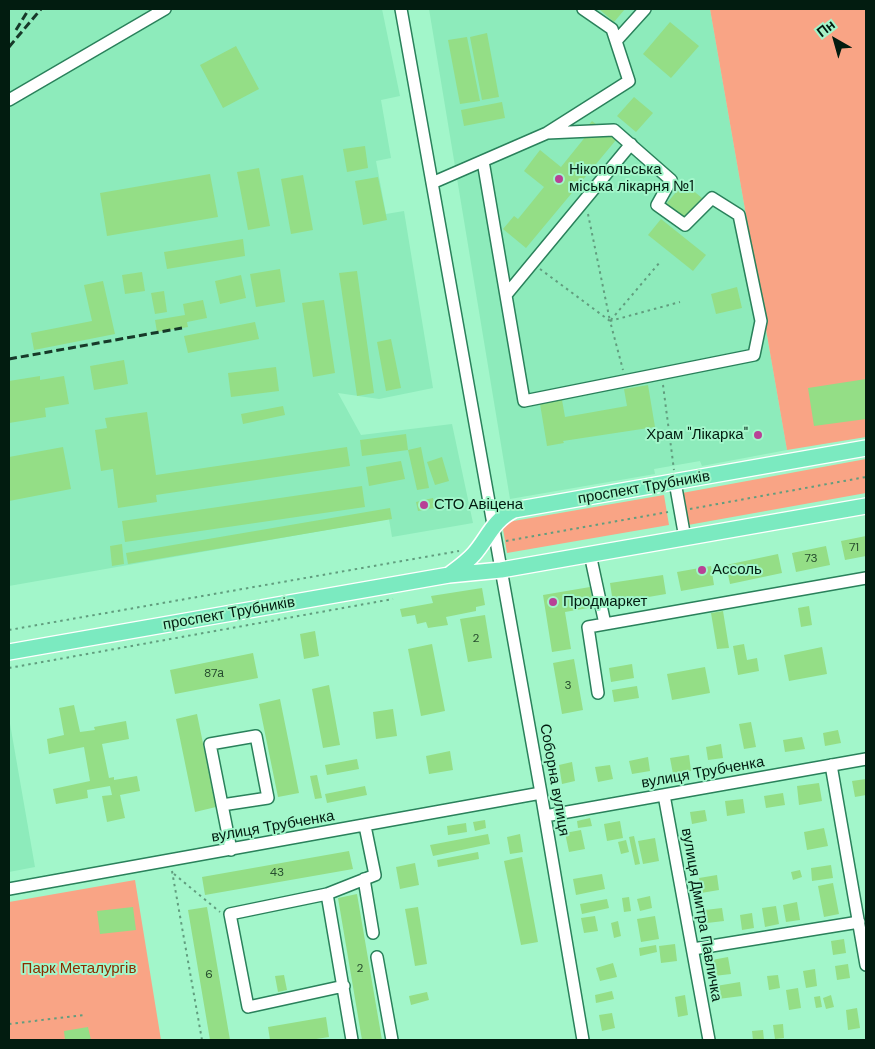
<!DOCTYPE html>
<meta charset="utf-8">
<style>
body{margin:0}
#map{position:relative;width:875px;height:1049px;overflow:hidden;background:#a2f6ca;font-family:"DM Sans",sans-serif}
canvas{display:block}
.frame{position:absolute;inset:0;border:10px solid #021c10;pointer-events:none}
.north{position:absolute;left:810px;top:15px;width:50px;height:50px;-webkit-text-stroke:4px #a2f6ca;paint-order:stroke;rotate:322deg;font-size:14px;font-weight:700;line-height:20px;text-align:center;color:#021c10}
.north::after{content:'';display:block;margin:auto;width:18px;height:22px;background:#021c10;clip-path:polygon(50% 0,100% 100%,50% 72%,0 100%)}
</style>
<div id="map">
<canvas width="875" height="1049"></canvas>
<div class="frame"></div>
<div class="north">Пн</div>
</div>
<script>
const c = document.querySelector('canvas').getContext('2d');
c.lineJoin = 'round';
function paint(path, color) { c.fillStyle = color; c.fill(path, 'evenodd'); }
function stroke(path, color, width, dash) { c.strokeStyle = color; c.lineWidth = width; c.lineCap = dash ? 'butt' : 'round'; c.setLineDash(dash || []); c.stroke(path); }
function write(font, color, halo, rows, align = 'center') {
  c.font = font + ' "DM Sans",sans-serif'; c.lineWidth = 4; c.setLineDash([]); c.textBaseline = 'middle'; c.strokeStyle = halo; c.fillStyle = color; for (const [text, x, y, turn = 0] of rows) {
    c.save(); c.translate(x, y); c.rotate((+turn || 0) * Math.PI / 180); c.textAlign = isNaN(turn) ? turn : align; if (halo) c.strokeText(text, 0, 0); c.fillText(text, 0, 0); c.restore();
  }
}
paint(new Path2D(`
 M9,9H382L400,96L381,100L391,158L376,161L386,214L404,211L433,388L379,399L338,393L361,435L452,424L473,523L392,537L389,519L9,586Z
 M429,9H710L787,450L702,466L700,461L654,469L655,474L510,499Z
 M9,718L35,867L9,872Z`), '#8debbb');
paint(new Path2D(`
 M710,9H866V437L787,450Z
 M866,459V493L688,525L682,493Z
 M664,495L669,525L507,553L502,523Z
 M135,880L161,1040H9V902Z`), '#f9a485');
paint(new Path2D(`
 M599,9H625L614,22Z
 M670,22L699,46L671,78L643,54Z
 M487,33L499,97L482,100L470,37Z
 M467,37L480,101L460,104L448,40Z
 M236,46L259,89L223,108L200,65Z
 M634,97L653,113L636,132L617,116Z
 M502,102L505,118L464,126L461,110Z
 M592,121L616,140L526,248L503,229L514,216L518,219L544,187L524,171L540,150L561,167L586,136L582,133Z
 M365,146L368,168L347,172L343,149Z
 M259,168L270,226L248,230L237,172Z
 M210,174L218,217L107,236L100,193Z
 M303,175L313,230L291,234L281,179Z
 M378,177L387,220L363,225L355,181Z
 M684,183L702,198L684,219L666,204Z
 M661,219L706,255L693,271L648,235Z
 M243,239L245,256L167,269L164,252Z
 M280,269L285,302L256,307L250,274Z
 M357,271L374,393L357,396L339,273Z
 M142,272L145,291L125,294L122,275Z
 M241,275L246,298L220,304L215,281Z
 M103,281L115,334L34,350L31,333L92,321L84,285Z
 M737,287L742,308L716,314L711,294Z
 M164,291L167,312L155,314L151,293Z
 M203,300L207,318L187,322L188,327L157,332L155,320L185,315L183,304Z
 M324,300L335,373L313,377L302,303Z
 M255,322L259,339L188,353L184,336Z
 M391,339L401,388L386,391L377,342Z
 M124,360L128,384L94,390L90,366Z
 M276,367L279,391L231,397L228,373Z
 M40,376V380L64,376L69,404L45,408L46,417L9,423V381Z
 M866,379V419L814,426L808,388Z
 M648,385L655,427L563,441L564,443L547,446L540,404L562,400L565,417L627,406L624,389Z
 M283,406L285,415L243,424L241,414Z
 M147,412L156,475L347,447L350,466L156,495L157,502L118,508L113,469L101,471L95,430L107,428L105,418Z
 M406,434L408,450L362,456L360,440Z
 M63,447L71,489L9,501V457Z
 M421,447L429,488L417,490L408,450Z
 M442,457L449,481L435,485L427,462Z
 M401,461L405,479L369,486L366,467Z
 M362,486L365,507L125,542L122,521Z
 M433,498L435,508L418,511L416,502Z
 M390,508L392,519L128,564L126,553Z
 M866,536V556L845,560L841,541Z
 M122,544L124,564L112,566L110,546Z
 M826,546L830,565L796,572L792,553Z
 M778,554L782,573L730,584L726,565Z
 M711,566L714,585L681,591L677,572Z
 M663,575L666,594L613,603L610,583Z
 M590,587L594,607L565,612L571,649L552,652L543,595Z
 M482,588L485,605L476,607V611L446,617L448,625L428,628L426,622L417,624L415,615L402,617L400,609L433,603L431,596Z
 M809,606L812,625L801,627L798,608Z
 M723,611L729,648L717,649L711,613Z
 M485,615L492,658L468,662L460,619Z
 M315,631L319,656L304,659L300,634Z
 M432,644L445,711L421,716L408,649Z
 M744,644L747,660L757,658L759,671L738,675L733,646Z
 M822,647L827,674L789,681L784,655Z
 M253,653L258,678L175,694L170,670Z
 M574,659L583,710L562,714L553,663Z
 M632,664L634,678L611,682L609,668Z
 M705,667L710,693L672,700L667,674Z
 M329,685L340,745L323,748L312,689Z
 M637,686L639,698L614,702L612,690Z
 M280,699L299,793L278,797L259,704Z
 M74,705L80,732L95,730L94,727L126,721L129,739L102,744L109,778L114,777V780L137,776L140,791L120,795L125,818L107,822L102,796L112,795L110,786L87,790L88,798L56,804L53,789L90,781L84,747L49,754L47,739L64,735L59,708Z
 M393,709L397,736L376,739L373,712Z
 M197,714L216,807L195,812L176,719Z
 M751,722L756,747L744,749L739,724Z
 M838,730L841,743L825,746L823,733Z
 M802,737L805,749L785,752L783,740Z
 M721,744L723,758L708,760L706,747Z
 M450,751L453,770L429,774L426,756Z
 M689,755L691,771L673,774L670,758Z
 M648,757L650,771L632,774L629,761Z
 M357,759L359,769L327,775L325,765Z
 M572,762L575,781L562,784L559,765Z
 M610,765L613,779L598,782L595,767Z
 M317,775L322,798L315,799L310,776Z
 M866,779V795L855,797L852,781Z
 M819,783L822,801L799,805L797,786Z
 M365,786L367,795L327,803L325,794Z
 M783,793L785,805L766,808L764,796Z
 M743,799L745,813L727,816L725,801Z
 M705,810L707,821L692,824L690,812Z
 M590,818L592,826L578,828L577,821Z
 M485,820L486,828L475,831L473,822Z
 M620,821L623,838L607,841L604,824Z
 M466,823L467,832L448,835L447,826Z
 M824,828L828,846L807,850L804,832Z
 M581,830L585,849L569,852L565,833Z
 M488,834L490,844L433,856L430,845Z
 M520,834L523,852L510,854L507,837Z
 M634,836L640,864L635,865L629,837Z
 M655,838L659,861L643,864L638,841Z
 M626,840L629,852L621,854L618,842Z
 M349,851L353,869L205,895L202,877Z
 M478,852L479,859L438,867L437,860Z
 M522,857L538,942L521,945L504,861Z
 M415,863L419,885L400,889L396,867Z
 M831,865L833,878L812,881L811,868Z
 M800,870L802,877L793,880L791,872Z
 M602,874L605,889L576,895L573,879Z
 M717,875L719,890L701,893L699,878Z
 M833,883L839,914L824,917L818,886Z
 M357,894L382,1040H362L338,898Z
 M650,896L652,908L640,911L637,899Z
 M629,897L631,911L624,912L622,898Z
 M607,899L609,908L582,914L580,904Z
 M797,902L800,920L786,922L783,905Z
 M776,906L779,924L765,927L762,908Z
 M133,907L136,930L100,934L97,911Z
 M207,907L230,1040H210L188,910Z
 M418,907L427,964L415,966L405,909Z
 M722,908L724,921L707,923L705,910Z
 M752,913L754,928L742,930L740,915Z
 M595,916L598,931L584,933L581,918Z
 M655,916L659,939L641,942L637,919Z
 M618,921L621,936L614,938L611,923Z
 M844,939L846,953L833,955L831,941Z
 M675,944L677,961L661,963L659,946Z
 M656,945L657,952L640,956L639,948Z
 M728,957L731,974L714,976L712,960Z
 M613,963L617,977L600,981L596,968Z
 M848,964L850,978L837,980L835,966Z
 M815,969L817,986L806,988L803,971Z
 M284,975L287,990L278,992L275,976Z
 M778,975L780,988L769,990L767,976Z
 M740,982L742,996L718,999L716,986Z
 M798,988L801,1008L789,1010L786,990Z
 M612,991L614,999L596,1003L595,995Z
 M427,992L429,1000L411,1005L409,996Z
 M685,995L688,1015L678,1017L675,997Z
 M831,995L834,1007L826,1009L823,998Z
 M820,996L822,1007L816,1008L814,997Z
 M857,1008L860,1028L848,1030L846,1010Z
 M612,1013L615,1028L602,1031L599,1015Z
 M326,1017L329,1037L310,1040H270L268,1027Z
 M783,1024L784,1038L775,1039L773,1025Z
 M88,1027L91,1040H65L64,1031Z
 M763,1030L764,1040H753L752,1031Z`), '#94de86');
const minor = new Path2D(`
 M401,9L541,793L583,1040
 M616,41L645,9
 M9,100L165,9
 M483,161L524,401L754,355L761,321L739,215L712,198L685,225L657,205L671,180L614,130L547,133
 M432,183L547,133L629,81L612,29L583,9
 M506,295L631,144
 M675,482L685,538
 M590,554L605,624
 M598,693L588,627L866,578
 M831,765L866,965
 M664,795L709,1040
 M222,805L268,798L256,736L210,744L231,850
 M545,816L866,759
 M364,879L373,933
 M9,889L541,793
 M327,894L230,914L248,1007L344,986
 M693,949L859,922
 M377,957L392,1040
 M352,1040L327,894L375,875L365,826`);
const major = new Path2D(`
 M449,575C457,569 467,562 474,554C488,538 493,520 514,510L866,448
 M9,652L449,575L501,570L866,506`);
stroke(minor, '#2a815b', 14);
stroke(major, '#fff', 18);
stroke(new Path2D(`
 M588,214L610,321L660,262
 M540,269L610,321L623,370
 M610,321L680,302
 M663,385L674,470
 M690,509L866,477
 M506,541L668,512
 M9,630L459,551
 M9,668L393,599
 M172,871L202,1040
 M174,874L220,912
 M9,1024L84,1015`), '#619d7e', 2, [2.5, 4]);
stroke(minor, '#fff', 11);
stroke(major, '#7beac0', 15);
stroke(new Path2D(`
 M16,30L29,9
 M9,47L41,9
 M9,359L182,328`), '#173929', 3, [8, 4]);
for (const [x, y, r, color] of [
 [559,179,5,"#b84196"],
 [758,435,5,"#b84196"],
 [424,505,5,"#b84196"],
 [702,570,5,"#b84196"],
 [553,602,5,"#b84196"]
]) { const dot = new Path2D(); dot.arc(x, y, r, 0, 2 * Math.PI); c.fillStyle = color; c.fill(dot); stroke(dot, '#a2f6ca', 2); }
write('12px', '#264c2e', null, [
 ["71",854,548],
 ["73",811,559],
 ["2",476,639],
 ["87а",214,674],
 ["3",568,686],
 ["43",277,873],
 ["2",360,969],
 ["6",209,975]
]);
write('15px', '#021c10', '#a2f6ca', [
 ["Нікопольська",569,170],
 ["міська лікарня №1",569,187],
 ["Храм \"Лікарка\"",748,435,"right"],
 ["СТО Авіцена",434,505],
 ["Ассоль",712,570],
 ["Продмаркет",563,602]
], 'left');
write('15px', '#021c10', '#a2f6ca', [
 ["проспект Трубників",644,488,-10],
 ["проспект Трубників",229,614,-10],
 ["вулиця Трубченка",703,773,-10],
 ["Соборна вулиця",554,780,80],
 ["вулиця Трубченка",273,827,-10],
 ["вулиця Дмитра Павличка",701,915,80]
]);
write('15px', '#8a2d00', '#a2f6ca', [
 ["Парк Металургів",79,969]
]);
</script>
